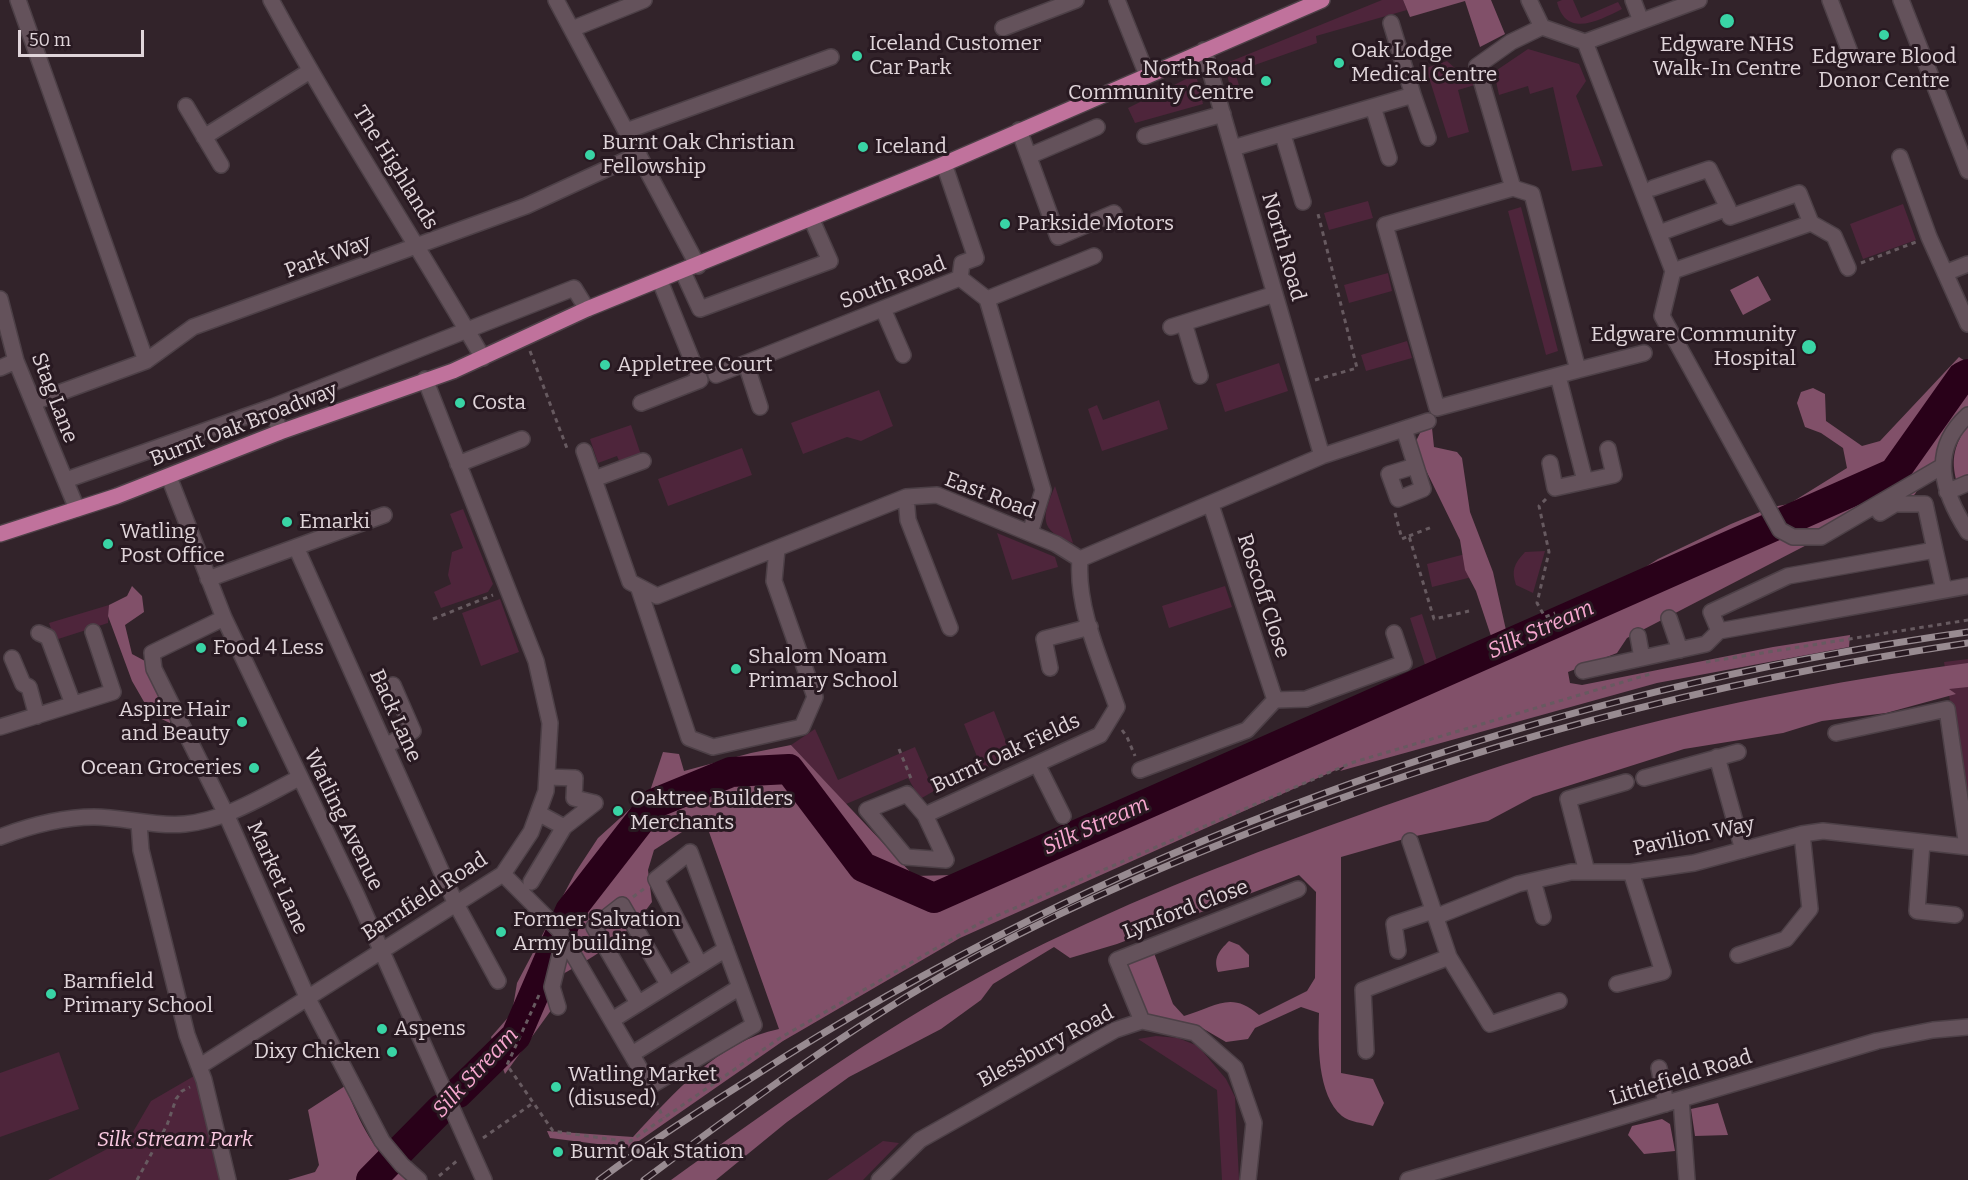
<!DOCTYPE html>
<style>
body{margin:0}
#map{position:relative;width:1968px;height:1180px;overflow:hidden;background:#32232a;font-family:Bitter,serif}
canvas{display:block}
.scale{position:absolute;left:18px;top:30px;width:126px;height:27px;box-sizing:border-box;border:3px solid #e0d5da;border-top:0;padding-left:8px;font-size:18px;line-height:21px;white-space:nowrap;color:#e0d5da;-webkit-text-stroke:4px #281921;paint-order:stroke}
</style>
<div id="map">
<canvas width="1968" height="1180"></canvas>
<div class="scale">50 m</div>
</div>
<script>
const c = document.querySelector('canvas').getContext('2d');
c.lineJoin = 'round';
function paint(path, color) { c.fillStyle = color; c.fill(path, 'evenodd'); }
function stroke(path, color, width, dash) { c.strokeStyle = color; c.lineWidth = width; c.lineCap = dash ? 'butt' : 'round'; c.setLineDash(dash || []); c.stroke(path); }
function write(font, color, halo, rows, align = 'center') {
  c.font = font + ' Bitter,serif'; c.lineWidth = 6; c.setLineDash([]); c.textBaseline = 'middle'; c.strokeStyle = halo; c.fillStyle = color; for (const [text, x, y, turn = 0] of rows) {
    c.save(); c.translate(x, y); c.rotate((+turn || 0) * Math.PI / 180); c.textAlign = isNaN(turn) ? turn : align; if (halo) c.strokeText(text, 0, 0); c.fillText(text, 0, 0); c.restore();
  }
}
paint(new Path2D(`
 M1382,0H1403L1407,10L1316,36L1317,43L1235,72L1242,95L1233,97L1224,64Z
 M1562,0H1573L1581,18L1618,2L1622,9C1600,20 1566,39 1557,2Z
 M1528,49L1579,64L1586,81L1576,96L1603,166L1572,171L1553,87L1530,94L1528,86L1499,95L1494,72Z
 M1447,61L1456,69L1472,75L1475,85L1458,90L1469,132L1448,138L1426,68Z
 M1186,79H1197L1203,104L1135,123L1128,108Z
 M1368,201L1373,218L1329,230L1324,213Z
 M1903,204L1916,240L1863,259L1850,224Z
 M1521,207L1558,351L1546,355L1508,211Z
 M1388,273L1392,291L1349,303L1344,285Z
 M1407,341L1412,358L1366,371L1361,355Z
 M1279,363L1288,391L1225,412L1216,384Z
 M879,390L893,426L861,441L847,437L803,454L791,423Z
 M1159,400L1168,429L1102,451L1088,409L1097,405L1103,420Z
 M631,425L641,455L620,463L617,456L598,463L590,439Z
 M742,448L752,475L668,506L658,479Z
 M1055,486L1073,543C1038,530 1042,517 1055,486Z
 M463,509L493,584L488,592L441,608L434,592L451,584L448,575L452,552L463,548L450,514Z
 M997,533L1055,557L1058,567L1012,580Z
 M1545,551L1533,593L1516,585C1511,570 1514,564 1525,552Z
 M1469,553L1476,576L1432,587L1427,564Z
 M1225,586L1232,607L1169,628L1162,606Z
 M500,599L519,652L481,666L462,613Z
 M109,605L108,623L55,640L49,623Z
 M1422,614L1439,667L1427,671L1410,618Z
 M1968,659V819L1944,662Z
 M994,711L1012,757L982,769L964,724Z
 M815,729L838,780L915,747L934,791L920,799L908,778L846,804L791,745Z
 M1156,1036L1178,1038L1198,1046L1226,1079L1235,1097L1239,1180H1222L1217,1090L1138,1039Z
 M59,1052L79,1109L0,1137V1073Z
 M194,1076L205,1099L228,1180H48L130,1137L151,1101Z
 M883,1141L899,1143L863,1180H827Z`), '#4e253b');
paint(new Path2D(`
 M1403,0H1491L1505,34L1480,47L1465,1L1410,17Z
 M1758,276L1771,300L1743,315L1730,290Z
 M1959,357L1968,363V408L1915,494L1897,511L1882,506L1627,638L1617,653L1568,672L1570,683L1582,685L1773,647L1850,635L1849,647L1657,683L1340,771L1347,765L960,938L783,1041L629,1148L550,1138L547,1131L633,1137C673,1094 719,1041 779,1029L703,815L682,832L654,850L648,870L652,902C627,937 598,955 561,975L552,1009L505,1074L491,1037L512,1013L517,983L575,873L598,838L650,791L663,752L679,754L684,771L751,753L791,745L914,876L953,875L1494,645L1476,591L1465,570L1460,540L1419,456L1416,441L1421,431L1432,428L1434,447L1457,452L1462,458L1470,512L1493,572L1508,639L1633,575L1658,559L1731,524L1772,507L1789,504L1847,468L1843,448L1821,433L1805,427L1797,403L1801,392L1813,388L1825,394L1826,421L1862,446L1880,441Z
 M1968,423V478L1957,483C1950,457 1955,446 1968,423Z
 M132,586L142,596L144,612L125,625L132,654L145,661L171,691L170,723L151,714L132,681L108,616L109,605L127,596Z
 M1968,663V687L1949,689L1956,694L1886,713L1822,721L1783,733L1684,749L1533,797L1488,821L1411,837L1341,857V1073L1373,1079L1384,1103L1373,1126C1364,1123 1349,1122 1342,1116C1317,1095 1318,1043 1319,1013L1301,1007L1255,1028L1248,1039L1226,1042L1197,1025L1148,1017L1126,962L1154,953L1173,1004L1184,1016C1215,1007 1231,990 1259,1015L1307,991L1315,978L1316,892L1299,875L1117,944L1070,958L1054,947L993,984L981,1000L941,1029L849,1077L787,1122L716,1180H671C773,1107 873,1034 985,974C1093,916 1208,870 1323,828C1403,799 1484,770 1565,746C1696,708 1833,681 1968,663Z
 M1229,941L1239,945L1249,955V967L1218,972C1213,958 1219,951 1229,941Z
 M345,1086C361,1125 373,1151 406,1180H288L315,1172L319,1165L308,1110Z
 M1718,1103L1728,1135L1695,1136L1691,1109Z
 M1662,1119L1670,1124L1675,1151L1644,1154L1628,1135L1632,1126Z`), '#815069');
stroke(new Path2D(`
 M441,1109L458,1093`), '#290119', 5);
stroke(new Path2D(`
 M458,1093L516,1036L570,911L653,804L731,772L789,769L863,867L934,898L1894,473L1962,377L1968,374
 M371,1180L441,1109`), '#290119', 30);
const minor = new Path2D(`
 M18,0L146,361
 M271,0C337,122 414,238 483,358
 M556,0L698,266
 M1117,0L1147,75
 M1529,0L1542,27L1585,42L1699,0
 M1633,0L1641,21
 M1830,0L1851,55
 M1901,0L1968,171
 M1542,27L1511,42L1477,66L1513,188L1532,194L1578,370L1644,353
 M1003,28L1076,0
 M572,29L644,0
 M1585,42L1673,271L1662,316L1780,530L1793,537H1821L1941,467
 M1204,50L1322,456
 M1413,95L1428,138
 M186,106L221,165
 M1373,107L1389,158
 M1019,130L1058,237L1114,213
 M626,131L831,57
 M1283,135L1303,202
 M1145,136L1223,114
 M204,137L310,71
 M1233,148L1413,95L1391,23
 M1029,156L1097,127
 M1900,157L1929,237L1968,324
 M944,164L976,258L962,263L960,278
 M1513,188L1385,225L1437,408L1578,370
 M1653,188L1709,169L1728,208
 M1811,223L1834,236L1848,268
 M1659,233L1728,208L1730,217L1799,193L1811,223L1673,271
 M683,272L700,309L830,261L811,218
 M1945,273L1968,264
 M0,299L16,361L77,509
 M987,299L1094,256
 M883,309L903,355
 M1184,323L1200,376
 M1171,327L1275,294
 M746,364L760,407
 M0,368L16,361
 M716,375L960,278L987,299L1043,490L1030,533
 M1558,376L1585,481
 M34,402L146,361L193,327L526,206L639,154
 M641,403L700,380L660,281
 M272,407L280,432
 M1968,415C1928,451 1943,493 1968,532
 M1404,429L1423,489L1398,499L1389,474L1415,466
 M584,451L630,582L657,596L906,497L937,495L1056,544L1080,559L1322,456L1428,421
 M1550,463L1555,488L1614,475L1608,449
 M458,464L522,439
 M169,477L224,618L357,896L484,1180
 M594,479L643,461
 M66,480L272,407L574,288L587,309
 M1947,492L1968,483
 M906,497L908,520L950,628
 M1211,505L1275,700
 M1880,513L1895,504H1925L1935,550
 M296,547L455,902L498,981
 M208,579L384,515
 M638,586L689,738L713,747L802,727L815,697L774,581L777,549
 M224,618L152,653L154,669L226,814L308,999L382,1141L402,1165L419,1180
 M1669,618L1680,650
 M1719,631L1711,612L1788,576L1935,550L1944,590
 M39,633L48,637L73,704
 M1638,636L1642,658
 M12,658L23,684L29,687L37,716
 M1050,668L1044,639L1090,627
 M1583,671L1706,644L1719,631L1968,586
 M0,727L113,692L93,632
 M1836,733L1947,709L1967,847
 M385,746L413,731L393,685
 M1717,757L1743,850
 M1037,764L1063,816
 M1140,770L1247,730L1275,700L1306,699L1404,663L1394,633
 M1644,778L1738,752
 M538,813L564,827L595,803L574,798L575,778L548,777
 M925,815L907,794L867,810L906,857L946,860L925,815L1100,735L1117,707C1101,661 1076,608 1080,559
 M139,823L141,850L187,1035L204,1080L228,1180
 M0,837C29,826 63,817 94,817C124,817 154,827 185,824C226,820 263,796 299,778
 M1410,841L1449,957L1490,1024L1559,1001
 M1922,843L1917,911L1955,915
 M1587,872L1568,799L1626,782
 M503,874L559,930L650,1086L754,1025L690,852L656,879L700,965
 M1533,881L1543,917
 M531,882L564,827
 M1435,917L1518,884L1571,872H1631L1694,863L1802,834L1823,831L1968,847
 M1398,951L1394,924L1433,911
 M1738,955L1786,939L1810,909L1802,834
 M1617,984L1663,972L1631,872
 M638,1003L594,927L622,905L668,984
 M558,1007L552,987L564,938
 M612,1020L726,949
 M1142,1021L1117,960L1298,889
 M1366,1051L1363,990L1449,957
 M632,1054L740,987
 M200,1066L503,874L531,832L546,791L550,723L536,661L425,379
 M1659,1068L1666,1104
 M1681,1099L1687,1180
 M879,1180L920,1140L1115,1030L1142,1021L1195,1033L1235,1068L1254,1123L1248,1180
 M1408,1180L1877,1041L1933,1030L1968,1027`);
const major = new Path2D(`
 M0,534L117,496L280,432L453,371L587,309L944,164L1322,0`);
stroke(minor, '#4d4047', 18);
stroke(major, '#4d4047', 18);
stroke(new Path2D(`
 M1861,263L1916,242
 M530,351L568,451
 M1315,380L1357,368L1317,210
 M1546,499L1539,506L1549,552L1537,603L1545,617L1555,613
 M1395,513L1402,539L1409,536L1434,619L1469,611
 M1409,536L1432,527
 M433,619L493,595
 M1706,662L1968,620
 M1122,730L1127,737L1135,756
 M899,749L912,781
 M633,897L645,888
 M539,995L507,1065L553,1131L629,1142L780,1038L980,923L1351,763L1650,674
 M656,1101L663,1118
 M483,1138L533,1103
 M439,1176L458,1160
 M137,1180L167,1125L176,1099L182,1091L190,1087`), '#675a60', 3, [4.5, 4.5]);
stroke(minor, '#64525b', 15);
stroke(major, '#c0729c', 15);
const rail = new Path2D(`
 M599,1180C659,1135 723,1096 786,1056C1146,832 1549,691 1968,632
 M644,1180C730,1116 815,1053 906,997C1009,934 1121,883 1233,839C1469,745 1717,680 1968,643`);
stroke(rail, '#988b91', 7);
stroke(rail, '#281921', 4.5, [14]);
for (const [x, y, r, color] of [
 [1727,21,8,"#39d4a5"],
 [1884,35,6,"#39d4a5"],
 [857,56,6,"#39d4a5"],
 [1339,63,6,"#39d4a5"],
 [1266,81,6,"#39d4a5"],
 [863,147,6,"#39d4a5"],
 [590,155,6,"#39d4a5"],
 [1005,224,6,"#39d4a5"],
 [1809,347,8,"#39d4a5"],
 [605,365,6,"#39d4a5"],
 [460,403,6,"#39d4a5"],
 [287,522,6,"#39d4a5"],
 [108,544,6,"#39d4a5"],
 [201,648,6,"#39d4a5"],
 [736,669,6,"#39d4a5"],
 [242,722,6,"#39d4a5"],
 [254,768,6,"#39d4a5"],
 [618,811,6,"#39d4a5"],
 [501,932,6,"#39d4a5"],
 [51,994,6,"#39d4a5"],
 [382,1029,6,"#39d4a5"],
 [392,1052,6,"#39d4a5"],
 [556,1087,6,"#39d4a5"],
 [558,1152,6,"#39d4a5"]
]) { const dot = new Path2D(); dot.arc(x, y, r, 0, 2 * Math.PI); c.fillStyle = color; c.fill(dot); stroke(dot, '#281921', 2); }
write('21px', '#e0d5da', '#281921', [
 ["Iceland Customer",869,44],
 ["Car Park",869,68],
 ["Edgware NHS",1727,45,"center"],
 ["Walk-In Centre",1727,69,"center"],
 ["Oak Lodge",1351,51],
 ["Medical Centre",1351,75],
 ["Edgware Blood",1884,57,"center"],
 ["Donor Centre",1884,81,"center"],
 ["North Road",1254,69,"right"],
 ["Community Centre",1254,93,"right"],
 ["Burnt Oak Christian",602,143],
 ["Fellowship",602,167],
 ["Iceland",875,147],
 ["Parkside Motors",1017,224],
 ["Edgware Community",1796,335,"right"],
 ["Hospital",1796,359,"right"],
 ["Appletree Court",617,365],
 ["Costa",472,403],
 ["Emarki",299,522],
 ["Watling",120,532],
 ["Post Office",120,556],
 ["Food 4 Less",213,648],
 ["Shalom Noam",748,657],
 ["Primary School",748,681],
 ["Aspire Hair",230,710,"right"],
 ["and Beauty",230,734,"right"],
 ["Ocean Groceries",242,768,"right"],
 ["Oaktree Builders",630,799],
 ["Merchants",630,823],
 ["Former Salvation",513,920],
 ["Army building",513,944],
 ["Barnfield",63,982],
 ["Primary School",63,1006],
 ["Aspens",394,1029],
 ["Dixy Chicken",380,1052,"right"],
 ["Watling Market",568,1075],
 ["(disused)",568,1099],
 ["Burnt Oak Station",570,1152]
], 'left');
write('21px', '#e0d5da', '#281921', [
 ["The Highlands",395,168,58],
 ["North Road",1283,247,74],
 ["Park Way",328,257,-20],
 ["South Road",893,283,-21],
 ["Stag Lane",54,398,69],
 ["Burnt Oak Broadway",244,425,-21],
 ["East Road",990,496,21],
 ["Roscoff Close",1263,596,72],
 ["Back Lane",395,716,66],
 ["Burnt Oak Fields",1006,754,-25],
 ["Watling Avenue",343,820,64],
 ["Pavilion Way",1694,837,-12],
 ["Market Lane",277,878,66],
 ["Barnfield Road",425,897,-33],
 ["Lynford Close",1186,910,-21],
 ["Blessbury Road",1046,1047,-28],
 ["Littlefield Road",1681,1078,-17]
]);
write('italic 21px', '#fac9e1', '#281921', [
 ["Silk Stream Park",175,1140]
]);
write('italic 22px', '#f6a7cf', '#281921', [
 ["Silk Stream",1541,630,-24],
 ["Silk Stream",1096,826,-24],
 ["Silk Stream",476,1073,-47]
]);
</script>
